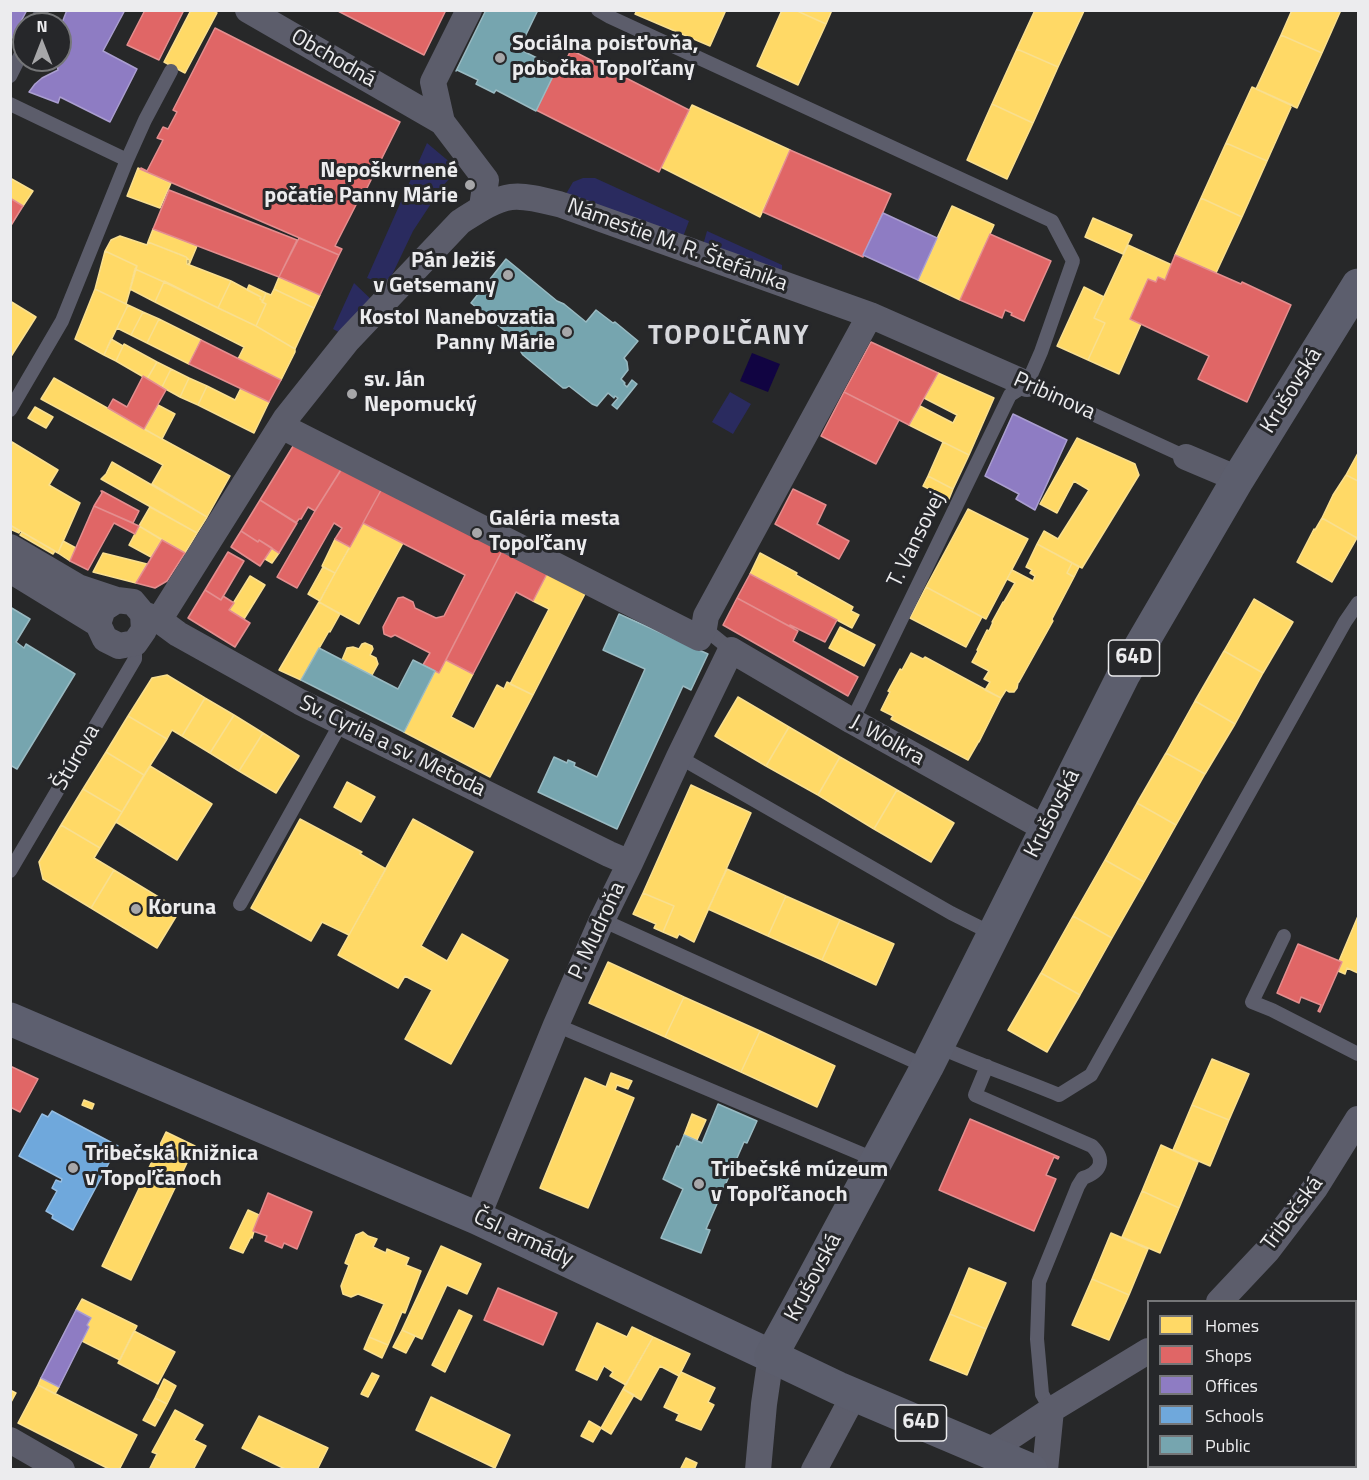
<!DOCTYPE html>
<meta charset="utf-8">
<style>
body{margin:0}
#map{position:relative;width:1369px;height:1480px;overflow:hidden;background:#272829;font-family:"Titillium Web",sans-serif}
canvas{display:block}
.frame{position:absolute;inset:0;border:12px solid #ececee;pointer-events:none}
.legend{position:absolute;left:1147px;top:1300px;width:210px;height:168px;box-sizing:border-box;background:#26272a;border:2px solid #757678;margin:0;padding:8px 10px;list-style:none;font-size:18px;color:#ececee}
.legend li{display:flex;align-items:center;gap:12px;height:30px}
.legend b{width:30px;border:2px solid #757678}
.north{position:absolute;left:12px;top:12px;width:60px;height:60px;box-sizing:border-box;background:#26272a;border:2px solid #757678;border-radius:50%;rotate:0deg;font-size:16px;font-weight:700;line-height:24px;text-align:center;color:#ececee}
.north::after{content:'';display:block;margin:auto;width:21px;height:27px;background:#a7a7a9;clip-path:polygon(50% 0,100% 100%,50% 72%,0 100%)}
</style>
<div id="map">
<canvas width="1369" height="1480"></canvas>
<div class="frame"></div>
<ul class="legend">
<li><b style="height:16px;background:#ffd966"></b>Homes</li>
<li><b style="height:16px;background:#e06666"></b>Shops</li>
<li><b style="height:16px;background:#8e7cc3"></b>Offices</li>
<li><b style="height:16px;background:#6fa8dc"></b>Schools</li>
<li><b style="height:16px;background:#76a5af"></b>Public</li>
</ul>
<div class="north">N</div>
</div>
<script>
const c = document.querySelector('canvas').getContext('2d');
c.lineJoin = 'round';
function paint(path, color) { c.fillStyle = color; c.fill(path, 'evenodd'); }
function stroke(path, color, width, dash) { c.strokeStyle = color; c.lineWidth = width; c.lineCap = dash ? 'butt' : 'round'; c.setLineDash(dash || []); c.stroke(path); }
function write(font, color, halo, rows, align = 'center') {
  c.font = font + ' "Titillium Web",sans-serif'; c.lineWidth = 6; c.setLineDash([]); c.textBaseline = 'middle'; c.strokeStyle = halo; c.fillStyle = color; for (const [text, x, y, turn = 0] of rows) {
    c.save(); c.translate(x, y); c.rotate((+turn || 0) * Math.PI / 180); c.textAlign = isNaN(turn) ? turn : align; if (halo) c.strokeText(text, 0, 0); c.fillText(text, 0, 0); c.restore();
  }
}
paint(new Path2D(`
 M427,143L458,169L442,187L413,231L391,277C382,287 378,282 367,278Z
 M583,178H595L689,221L683,237L566,194L573,182Z
 M707,231L782,265V272L703,245Z
 M354,283L375,303L344,335L333,329Z
 M730,392L751,404L733,434L712,422Z`), '#2a2b5f');
paint(new Path2D(`
 M752,353L780,364L768,392L740,381Z`), '#110442');
const homes = new Path2D(`
 M191,10H212L217,13L185,73L164,62Z
 M637,10H726L710,46L635,14Z
 M782,10H795L826,24L798,85L757,66Z
 M795,10H832L826,24Z
 M1035,10L1084,11L1058,67L1017,49Z
 M1292,10H1341L1322,53L1281,35Z
 M1281,35L1322,53L1297,108L1256,89Z
 M1017,49L1058,67L1033,123L992,104Z
 M1252,87L1292,105L1267,161L1226,143Z
 M992,104L1033,123L1007,179L967,160Z
 M692,105L790,150L760,217L661,167Z
 M1226,143L1267,161L1242,217L1201,198Z
 M138,168L171,183L160,208L127,196Z
 M10,178L33,191L23,206L10,198Z
 M1201,198L1242,217L1216,273L1175,255Z
 M952,206L994,225L960,300L918,280Z
 M1093,218L1132,235L1123,254L1085,237Z
 M153,229L197,246L189,265V260L186,257L148,242Z
 M120,236L147,245L148,242L184,256L187,258V264L231,281L218,308L164,281V282L135,269L137,266L105,251L111,240Z
 M1128,245L1172,265L1165,280L1158,277L1156,282L1148,279L1130,319L1141,324L1119,374L1088,360L1105,323L1094,318Z
 M105,251L137,266L126,304L95,289Z
 M135,269L164,282L155,302L130,289Z
 M279,277L320,295L314,308L274,289Z
 M231,281L261,297L260,299L263,301L262,302L266,304L256,326L218,308Z
 M164,282L256,326L295,349V352L281,380L238,359L244,347L155,302Z
 M249,285L266,293L263,301L260,299L261,297L247,290Z
 M1084,287L1104,297L1094,318L1105,323L1088,360L1057,346Z
 M95,289L128,305L104,355L75,339Z
 M274,289L314,308L295,349L256,326L266,304L262,302L266,293L271,295Z
 M10,301L36,317L10,358Z
 M128,305L143,312L131,335L117,328Z
 M143,312L159,319L147,343L131,335Z
 M159,319L201,340L189,364L147,343Z
 M111,339L123,346L116,361L104,355Z
 M124,344L157,362L147,379L116,361Z
 M157,362L171,369L162,387L147,379Z
 M171,369L189,378L180,397L162,387Z
 M938,373L994,398L969,455L909,425L920,406L953,423L957,415L924,398Z
 M54,378L162,439L230,476L207,517L152,484L163,465L41,399Z
 M189,378L207,386L198,405L180,397Z
 M207,386L235,400L241,388L269,402L254,433L198,405Z
 M158,405L175,414L162,439L144,429Z
 M35,407L53,417L46,428L28,418Z
 M1077,438L1135,464L1139,475L1082,568L1037,544L1044,531L1058,539L1089,490L1074,481L1057,513L1040,504Z
 M12,442L58,470L49,485L80,503L58,553L10,525V445Z
 M943,442L969,455L953,489L928,476Z
 M1358,453V481L1346,475Z
 M112,462L207,517L197,533L101,479L106,474Z
 M1346,475L1358,481V535L1357,538L1322,518L1333,495Z
 M928,476L953,489L949,499L923,486Z
 M150,507L197,533L185,553L139,526Z
 M968,509L1028,539L986,619L926,587Z
 M1322,518L1357,538L1332,582L1297,562L1314,529L1315,530Z
 M363,523L403,543L359,624L319,602Z
 M10,525L20,531L19,533L10,529Z
 M139,526L162,540L151,557L129,545Z
 M22,532L55,551L53,554L20,535Z
 M335,539L350,547L335,573L322,566Z
 M63,541L76,548L70,561L58,553Z
 M1037,544L1072,563L1067,573L1074,577L1052,619L1053,621L1019,682L1018,683L1017,688L1014,692H1009L1006,690L1001,698L985,690L990,682L984,679L989,671L972,662L978,651L977,650L987,630L989,631L993,622H992L1003,602H1004L1015,583L1007,579L1012,570L1033,581L1035,576L1030,573L1032,570L1026,567Z
 M272,548L279,553L272,563L265,559Z
 M103,553L147,564L136,583L93,572Z
 M760,553L797,573L796,575L853,607L851,611L859,615L852,628L750,574Z
 M1072,563L1079,567L1074,577L1067,573Z
 M551,566L589,586L533,695L510,684L549,609L533,601Z
 M323,567L335,573L320,601L308,594Z
 M250,576L265,585L244,619L229,610Z
 M926,587L982,617L966,647L910,618Z
 M1254,599L1293,622L1263,673L1224,651Z
 M319,602L340,614L330,632L329,631L301,680L279,670Z
 M840,627L875,645L864,666L829,648Z
 M365,643L372,646L373,649L370,655L376,658L378,664L372,675L342,660L347,648L353,647L359,649L362,644Z
 M1224,651L1263,673L1235,724L1195,701Z
 M911,653L923,659L925,657L1001,698L979,742V741L968,760L891,719L893,716L881,710L890,692L888,691L900,669L902,670Z
 M446,660L473,674L451,717L474,729L497,685L504,689L507,682L533,695L490,777L404,732L435,671L439,673Z
 M167,675L205,698L182,736L172,730L167,739L128,716L152,678Z
 M738,697L789,727L766,766L715,736Z
 M205,698L234,715L210,753L182,736Z
 M1195,701L1235,724L1205,774L1166,753Z
 M234,715L263,733L239,771L210,753Z
 M128,716L167,739L144,775L106,752Z
 M789,727L840,757L818,795L766,766Z
 M263,733L299,756L276,793L239,771Z
 M106,752L144,775L122,812L83,789Z
 M1166,753L1205,774L1176,825L1137,803Z
 M840,757L897,790L874,829L818,795Z
 M150,766L212,804L177,860L116,822Z
 M347,782L375,797L361,822L334,807Z
 M691,785L751,813L694,942L679,934L677,938L663,932L674,906L643,893Z
 M83,789L122,812L100,848L61,825Z
 M897,790L954,823L931,862L874,829Z
 M1137,803L1176,825L1144,882L1105,860Z
 M300,819L362,852L360,854L386,869L349,935L322,922L311,941L251,908Z
 M413,819L473,852L421,946L447,961L462,934L508,960L451,1064L405,1039L432,990L405,976L398,988L338,955Z
 M61,825L100,848L94,858L114,870L91,908L43,879L39,862Z
 M1105,860L1144,882L1112,938L1073,916Z
 M727,869L786,896L768,936L708,909Z
 M114,870L180,910L157,948L91,908Z
 M643,893L674,906L663,932L654,928L656,924L633,914Z
 M786,896L840,920L822,960L768,936Z
 M1073,916L1112,938L1080,995L1041,973Z
 M1358,916V973L1347,968L1345,974L1338,971L1342,962L1339,961Z
 M840,920L894,944L876,985L822,960Z
 M608,962L684,997L665,1037L589,1003Z
 M1041,973L1080,995L1047,1052L1008,1030Z
 M684,997L760,1031L741,1072L665,1037Z
 M760,1031L835,1066L817,1107L741,1072Z
 M1212,1059L1249,1074L1229,1120L1192,1105Z
 M611,1073L632,1081L628,1089L617,1085L615,1090L634,1098L588,1208L540,1188L585,1078L606,1087Z
 M84,1100L94,1104L92,1109L82,1105Z
 M1192,1105L1229,1120L1210,1166L1173,1150Z
 M692,1114L706,1120L697,1140L684,1135Z
 M166,1132L195,1146L131,1280L102,1266Z
 M1161,1145L1198,1162L1179,1208L1142,1191Z
 M1142,1191L1179,1208L1160,1253L1122,1237Z
 M248,1210L259,1215L252,1238L251,1237L243,1253L230,1248Z
 M363,1232L368,1236L377,1239L373,1247L386,1253L387,1249L409,1258L406,1265L421,1271L405,1313L402,1312L388,1345L369,1337L384,1304L358,1294L351,1297L343,1294L341,1286L349,1265L345,1263L356,1235Z
 M1111,1233L1148,1249L1129,1295L1092,1279Z
 M441,1246L481,1264L467,1294L447,1285L422,1339L402,1330Z
 M969,1268L1006,1283L986,1329L950,1314Z
 M1092,1279L1129,1295L1109,1340L1072,1325Z
 M82,1299L137,1326L120,1360L82,1341L89,1327L87,1325L91,1318L76,1310Z
 M459,1310L472,1316L445,1372L432,1365Z
 M950,1314L986,1329L967,1375L930,1360Z
 M597,1323L627,1337L632,1327L653,1337L626,1385L610,1376L613,1372L604,1366L597,1380L576,1370Z
 M402,1330L415,1336L406,1353L393,1347Z
 M134,1331L175,1352L158,1384L118,1363Z
 M369,1337L388,1345L382,1358L364,1349Z
 M653,1337L690,1354L679,1376L660,1366L641,1400L623,1389Z
 M681,1372L715,1388L708,1402L714,1405L701,1430L676,1420L679,1414L664,1407Z
 M372,1373L379,1376L368,1397L361,1394Z
 M41,1378L59,1387L55,1394L38,1385Z
 M164,1379L176,1386L167,1404L155,1398Z
 M38,1385L137,1435L119,1470H111L18,1423Z
 M623,1389L634,1395L611,1434L601,1428Z
 M10,1390L16,1393L10,1404Z
 M431,1397L510,1435L495,1468L416,1430Z
 M155,1398L167,1404L155,1426L143,1420Z
 M175,1410L203,1425L194,1440L206,1446L193,1470H149L157,1454L152,1452Z
 M259,1416L328,1448L317,1470H287L242,1448Z
 M589,1421L601,1428L593,1442L581,1436Z
 M686,1458L697,1463L694,1470H680Z`);
paint(homes, '#ffd966');
stroke(homes, '#f9df8f', 1.5);
const shops = new Path2D(`
 M145,10H184L159,60L127,45Z
 M336,10H446L424,55Z
 M215,28L400,122L360,202L358,201L335,246L342,249L339,255L140,169L141,168L147,171L163,140L157,138L163,127L168,129L177,112L173,110Z
 M571,50L689,110L659,172L536,110L557,68L561,70Z
 M790,150L891,194L863,257L763,212Z
 M169,190L297,240L279,277L153,229Z
 M10,198L23,206L10,227Z
 M990,234L1051,261L1024,321L1011,315L1012,313L1005,310L1002,318L960,300Z
 M299,238L339,255L320,295L279,277Z
 M1175,255L1241,284L1242,282L1291,305L1247,402L1198,379L1209,356L1130,319L1148,279L1156,282L1158,277L1165,280Z
 M201,340L281,380L269,402L189,364Z
 M871,342L938,373L909,425L844,392Z
 M143,376L166,390L144,429L108,408L113,399L127,407Z
 M844,392L899,420L876,464L821,436Z
 M295,443L347,460L315,511L308,507L301,519H299L296,523L260,500Z
 M341,470L386,481L350,547L335,539L342,528L334,523L297,588L277,577L315,511Z
 M386,481L506,543L439,673L423,665L430,653L395,635L391,637L384,634L383,627L398,598L403,597L413,602L415,608L436,618L444,616L465,575L363,523Z
 M793,489L826,505L817,524L849,541L839,559L775,524Z
 M101,491H102L139,511L133,523L94,506L102,493Z
 M260,500L297,523L279,553L259,540L258,542L241,531Z
 M94,506L139,526L135,534L114,523L88,570L70,561Z
 M241,531L258,542L259,540L272,548L260,566L231,547Z
 M162,540L185,553L167,581L155,588L136,583Z
 M506,543L551,566L533,601L516,592L473,674L446,660Z
 M228,552L244,561L221,600L205,590Z
 M750,574L837,620L825,642L790,625L789,626L737,598Z
 M205,590L221,600L223,596L234,603L229,610L250,623L235,647L188,618Z
 M737,598L798,631L793,641L858,677L848,696L723,625Z
 M1298,944L1342,962L1320,1012L1318,1011L1321,1005L1301,997L1299,1003L1277,993Z
 M10,1066L38,1079L20,1112L10,1107Z
 M970,1119L1059,1157L1058,1159L1054,1157L1046,1175L1056,1179L1034,1231L939,1190Z
 M268,1193L312,1212L297,1249L284,1243L282,1248L265,1241L267,1236L253,1231Z
 M498,1288L557,1313L543,1345L484,1320Z`);
paint(shops, '#e06666');
stroke(shops, '#e48e8f', 1.5);
const offices = new Path2D(`
 M10,10H27L10,42Z
 M67,10H125L103,51L137,69L110,122L60,97L58,103L29,92L35,84L42,78L58,70L56,60H60V28Z
 M883,213L937,238L918,280L863,255Z
 M1013,414L1067,440L1035,510L1016,499L1019,494L985,476Z
 M76,1310L91,1318L87,1325L89,1327L59,1387L41,1378Z`);
paint(offices, '#8e7cc3');
stroke(offices, '#aa9ed0', 1.5);
const schools = new Path2D(`
 M52,1111L118,1146L73,1230L52,1218L53,1215L46,1211L57,1191L52,1188L56,1180L61,1182L62,1179L19,1156L42,1114L48,1117Z`);
paint(schools, '#6fa8dc');
stroke(schools, '#94bce1', 1.5);
const public = new Path2D(`
 M486,10H538L519,49L557,68L536,111L496,90L494,93L476,84L478,80L457,70L456,71Z
 M506,259L557,301L564,304L586,322L596,310L613,323L615,322L638,341L624,358L627,362L628,370L621,379L625,383L624,384L627,387L632,380L637,384L617,409L612,405L618,398L615,396L614,398L608,393L597,406L592,404L569,386L566,388H563L523,355L521,352V344L471,303Z
 M10,607L30,619L16,642L24,648L26,644L75,674L17,769L10,765Z
 M619,614L708,654L691,690L683,686L617,829L538,792L554,757L567,763L568,760L575,763L574,766L597,777L645,669L603,650Z
 M319,648L398,689L413,660L435,671L404,732L301,680Z
 M718,1104L757,1121L747,1143L744,1142L706,1229L710,1230L701,1253L661,1238L683,1189L663,1179L677,1146L679,1147L684,1135L702,1143Z`);
paint(public, '#76a5af');
stroke(public, '#99bac2', 1.5);
stroke(new Path2D(`
 M598,10L610,17L1052,221L1073,261L1041,352L1027,384
 M36,24L42,10
 M10,76L24,48
 M10,104L127,160
 M1027,384L1186,457
 M10,410L62,321L127,160L145,120L171,71
 M704,628L731,650
 M852,721L1010,395L1027,384
 M679,757L951,913L993,934
 M10,871L135,659V643
 M240,904L341,723
 M602,920L927,1067
 M1284,936L1252,1002L1272,1010L1358,1054
 M556,1025L876,1160
 M937,1046C977,1064 1018,1078 1059,1095L1091,1075L1345,622L1358,603
 M987,1066L975,1095L1092,1146C1106,1160 1101,1172 1083,1178L1078,1186L1039,1282L1037,1339L1042,1394L1051,1410`), '#5c5d6b', 14);
stroke(new Path2D(`
 M248,10L442,122L486,180L482,207
 M442,122L433,82L469,10
 M281,426L699,638L704,628L706,616L870,315
 M1186,457L1238,479
 M10,547L78,587L117,600
 M10,570L98,624
 M117,600L133,602L143,614L144,630L135,643L119,646L105,639L98,624L103,609Z
 M143,614L159,620L286,418L348,340L460,222C474,213 494,199 511,197C527,195 546,201 562,205L870,315L1027,384
 M159,620L178,634L300,702L609,854L630,863
 M477,1218L556,1025L602,920L630,863L679,757L731,650L852,721L1046,829
 M1219,1302L1267,1251L1315,1188L1358,1119
 M10,1440L62,1470
 M988,1452L1051,1410L1148,1351
 M758,1470L764,1404L771,1356
 M814,1470L854,1395
 M1045,1470L1051,1410`), '#5c5d6b', 26);
stroke(new Path2D(`
 M10,1019L477,1218L771,1356`), '#5d5f6f', 33);
stroke(new Path2D(`
 M1031,1470L838,1388L771,1356L799,1305L927,1067L1123,676L1238,479L1358,285`), '#5c5e6d', 33);
for (const [x, y, r, color] of [
 [500,58,6,"#a7a7a9"],
 [470,185,6,"#a7a7a9"],
 [508,275,6,"#a7a7a9"],
 [567,332,6,"#a7a7a9"],
 [352,394,6,"#a7a7a9"],
 [477,533,6,"#a7a7a9"],
 [136,909,6,"#a7a7a9"],
 [73,1168,6,"#a7a7a9"],
 [699,1184,6,"#a7a7a9"]
]) { const dot = new Path2D(); dot.arc(x, y, r, 0, 2 * Math.PI); c.fillStyle = color; c.fill(dot); stroke(dot, '#26272a', 2); }
for (const [x, y, w] of [
 [1134,658,51],
 [921,1423,51]
]) { const box = new Path2D(); box.roundRect(x - w / 2, y - 18, w, 36, 4.5); c.fillStyle = '#26272a'; c.fill(box); stroke(box, '#ececee', 1.5); }
write('bold 21px', '#ececee', null, [
 ["64D",1134,658],
 ["64D",921,1423]
]);
write('bold 22px', '#ececee', '#26272a', [
 ["Sociálna poisťovňa,",512,45],
 ["pobočka Topoľčany",512,70],
 ["Nepoškvrnené",458,172,"right"],
 ["počatie Panny Márie",458,197,"right"],
 ["Pán Ježiš",496,262,"right"],
 ["v Getsemany",496,287,"right"],
 ["Kostol Nanebovzatia",555,319,"right"],
 ["Panny Márie",555,344,"right"],
 ["sv. Ján",364,381],
 ["Nepomucký",364,406],
 ["Galéria mesta",489,520],
 ["Topoľčany",489,545],
 ["Koruna",148,909],
 ["Tribečská knižnica",85,1155],
 ["v Topoľčanoch",85,1180],
 ["Tribečské múzeum",711,1171],
 ["v Topoľčanoch",711,1196]
], 'left');
write('22px', '#ececee', '#26272a', [
 ["Obchodná",333,59,30],
 ["Námestie M. R. Štefánika",677,246,20],
 ["Krušovská",1292,391,-58],
 ["Pribinova",1054,397,24],
 ["T. Vansovej",917,540,-64],
 ["J. Wolkra",887,741,29],
 ["Sv. Cyrila a sv. Metoda",392,747,26],
 ["Štúrova",77,758,-60],
 ["Krušovská",1053,814,-63],
 ["P. Mudroňa",598,931,-65],
 ["Tribečská",1293,1214,-53],
 ["Čsl. armády",523,1239,25],
 ["Krušovská",814,1278,-62]
]);
c.letterSpacing = '1.5px';
write('bold 28px', '#d7d8dc', '#26272a', [
 ["TOPOĽČANY",729,337]
]);
c.letterSpacing = '0px';
</script>
